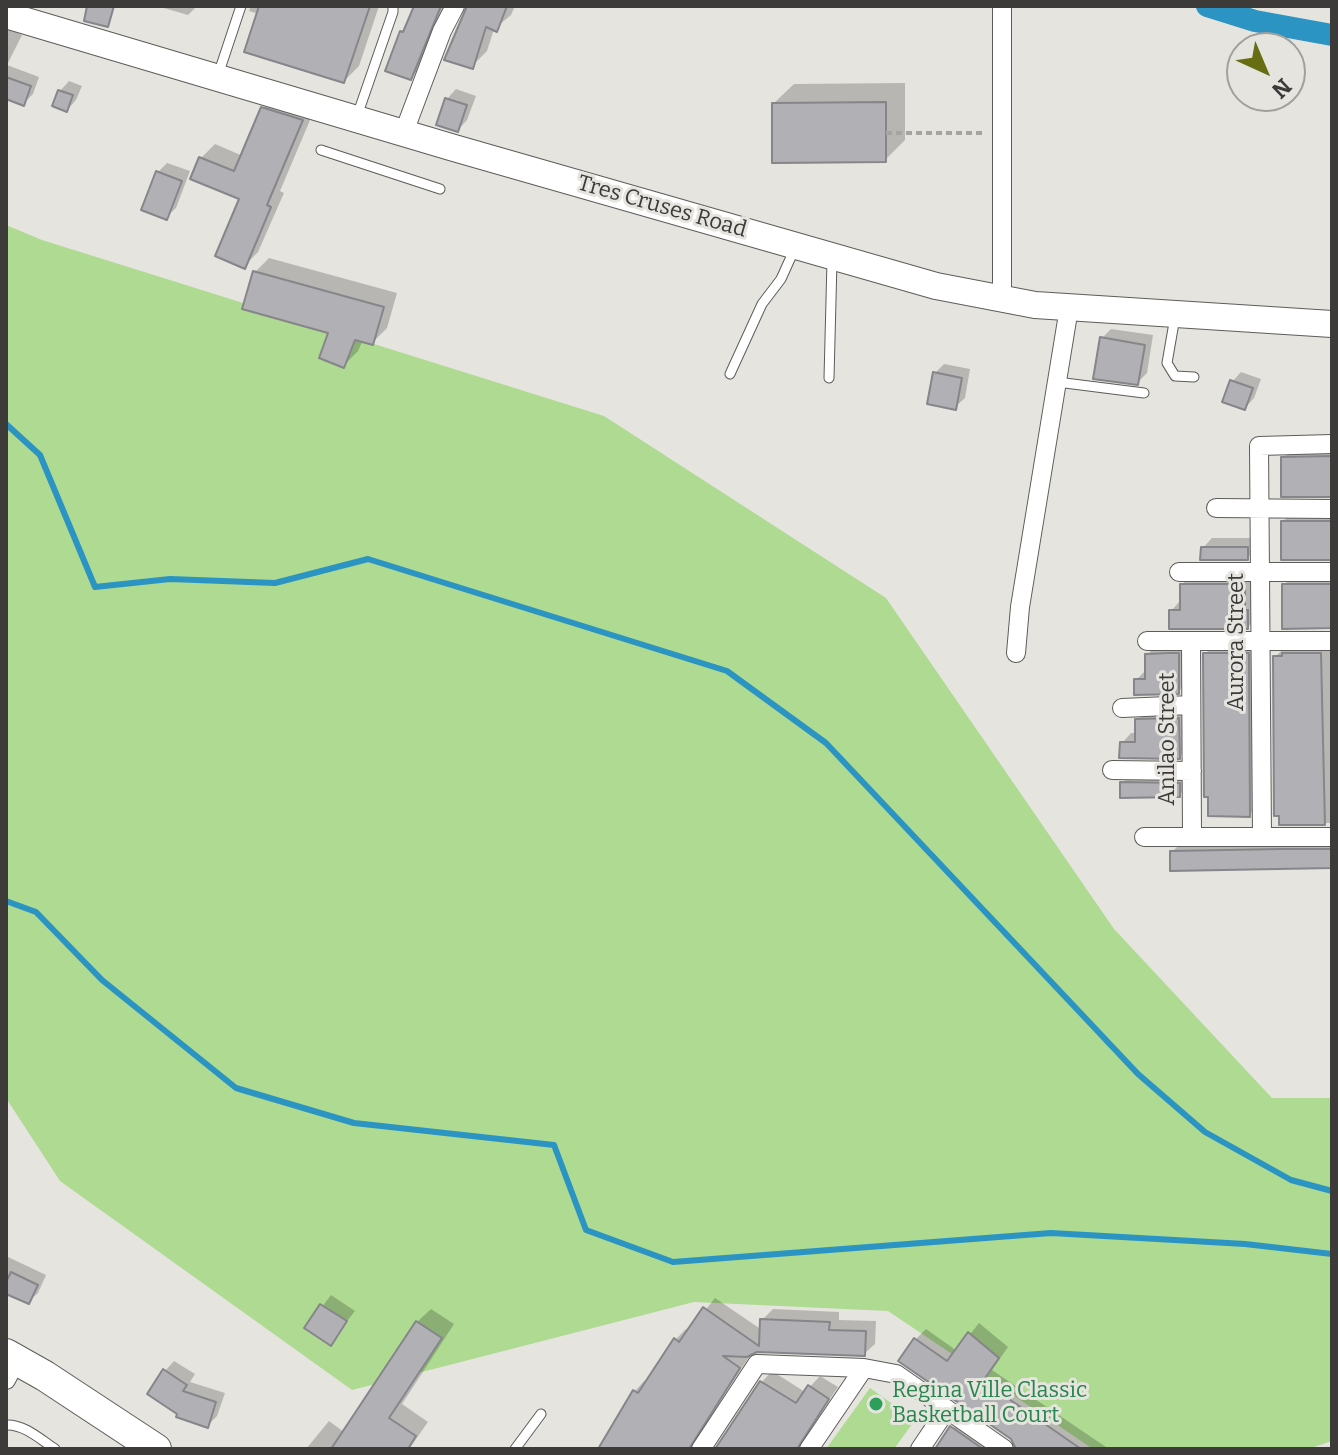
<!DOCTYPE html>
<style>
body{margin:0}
#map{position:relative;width:1338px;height:1455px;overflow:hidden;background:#e6e4df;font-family:Bitter,serif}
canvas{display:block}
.frame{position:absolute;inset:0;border:8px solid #3c3b3a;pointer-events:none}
.north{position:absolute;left:1226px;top:32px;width:80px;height:80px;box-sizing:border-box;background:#e6e4df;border:2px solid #a2a09d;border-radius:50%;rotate:136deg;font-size:22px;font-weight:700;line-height:32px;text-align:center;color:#3c3b3a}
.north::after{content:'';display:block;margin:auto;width:28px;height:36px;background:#676d12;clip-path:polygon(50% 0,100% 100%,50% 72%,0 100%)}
</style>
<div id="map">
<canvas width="1338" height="1455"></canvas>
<div class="frame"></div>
<div class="north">N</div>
</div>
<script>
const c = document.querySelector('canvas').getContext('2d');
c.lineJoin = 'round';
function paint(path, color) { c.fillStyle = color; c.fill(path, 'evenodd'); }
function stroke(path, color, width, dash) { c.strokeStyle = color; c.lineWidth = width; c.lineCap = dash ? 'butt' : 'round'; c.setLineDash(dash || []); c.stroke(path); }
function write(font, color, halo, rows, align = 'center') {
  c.font = font + ' Bitter,serif'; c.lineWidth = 6; c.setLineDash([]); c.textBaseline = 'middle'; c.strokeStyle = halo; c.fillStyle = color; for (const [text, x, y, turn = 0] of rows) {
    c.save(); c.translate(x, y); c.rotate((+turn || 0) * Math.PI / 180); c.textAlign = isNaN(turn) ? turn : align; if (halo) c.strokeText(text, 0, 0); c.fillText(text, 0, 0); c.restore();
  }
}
paint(new Path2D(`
 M6,225L42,240L604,416L886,598L1114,929L1272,1098H1332V1441L1308,1449H1093L888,1311L694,1302L352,1390L60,1181L6,1098Z
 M870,1388L915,1420L894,1449H826Z`), '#aeda91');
paint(new Path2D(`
 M157,6H197L188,15Z
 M251,6H379L359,66L344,81L259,14L249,11Z
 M416,6H447L425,63L410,78L402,32L408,26Z
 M468,6H515L511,15L494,29L487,51L472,66Z
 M6,27L22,35L7,65L39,77L33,94L24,103L6,97Z
 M69,81L82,86L76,100L67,110L60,91Z
 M905,83V140L885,160L774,103L794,84Z
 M456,89L476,96L467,120L458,130L447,99Z
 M277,94L316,106L280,191L284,193L258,252L244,266L242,197L201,158L215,144L243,156L263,109Z
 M167,163L190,171L176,208L166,217L158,172Z
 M269,258L397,293L387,328L372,343L363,340L358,351L344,365L331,331L255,272Z
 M1111,329L1153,335L1147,373L1137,383L1102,338Z
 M944,364L970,369L965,398L955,407L935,373Z
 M1241,372L1261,379L1254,398L1245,408L1232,382Z
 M1332,448V495L1283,458L1292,449Z
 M1293,512H1332V558L1283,521Z
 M1212,538H1257V548L1247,558L1203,548Z
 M1191,575H1254L1257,617L1248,627L1171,611L1180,601L1182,585Z
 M1293,575H1332V627L1284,585Z
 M1188,644V682L1178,692L1136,680L1145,671L1147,655L1157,645Z
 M1215,644H1257L1259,805L1249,815L1205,654Z
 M1332,644V823H1281L1275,657L1284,648Z
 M1188,709V747L1179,757L1122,743L1131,733H1137V720L1146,711Z
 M1132,773L1188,774L1189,786L1179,795L1122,783Z
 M1332,840V866L1172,852L1182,842Z
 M6,1256L46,1275L38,1293L28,1302L6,1291Z
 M331,1295L355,1311L330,1343L307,1327Z
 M715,1298L762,1330V1320L773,1309L839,1312V1320L876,1321L875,1344L864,1354L757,1350L747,1355L749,1357L701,1430L700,1443L705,1449H600L635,1391L645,1380L648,1382L676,1339L686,1329L689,1331Z
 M431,1309L454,1324L402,1404L428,1422L409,1449H306L329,1421L344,1432L417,1322Z
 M979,1323L1008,1347L992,1370L1109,1449H1031L1012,1438L915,1340L926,1329L957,1351Z
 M174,1361L195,1374L190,1382L225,1393L217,1416L208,1425L165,1371Z
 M772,1371L805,1392L820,1376L838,1387L809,1430L808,1442L804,1449H718L762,1382Z
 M962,1417L1008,1449H937Z`), '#0003');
stroke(new Path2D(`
 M6,424L40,455L95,587L170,579L275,583L368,559L727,671L826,743L1138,1074L1205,1132L1291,1180L1332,1191
 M6,901L36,912L102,980L236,1088L354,1123L554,1145L586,1230L673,1262L1051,1233L1245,1244L1332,1254`), '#2b94c2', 6);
stroke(new Path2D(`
 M1207,6L1255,21L1332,35`), '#2b94c2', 22);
const building = new Path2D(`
 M87,6H114L108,27L84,21Z
 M259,6H370L344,83L244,52Z
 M414,6H441L411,80L385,71L400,31L403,32Z
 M467,6H507L497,32L486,27L473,69L444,60Z
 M6,77L31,86L24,106L6,99Z
 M58,90L73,95L67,112L52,106Z
 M445,98L467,105L458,132L436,125Z
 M886,102V162L772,163V103Z
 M261,107L303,120L267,205L271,207L245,269L215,256L239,199L190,179L199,157L234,171Z
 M156,171L182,181L167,220L141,210Z
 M253,271L384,307L373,345L355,340L344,368L319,358L328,333L242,309Z
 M1100,337L1145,345L1138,385L1093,379Z
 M933,372L962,378L956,410L927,404Z
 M1230,380L1253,388L1245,410L1222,402Z
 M1332,456V497H1281V457Z
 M1281,521H1332V560H1281Z
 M1201,547H1248V560H1200Z
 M1180,584H1245V610H1248V629H1169V610H1180Z
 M1282,584H1332V628L1282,629Z
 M1169,653H1179V694L1134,695V679H1145V654Z
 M1203,653H1249L1250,817L1208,816V797H1204Z
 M1282,653H1321L1325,825H1279V816H1274L1273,656H1282Z
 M1179,718L1180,759L1119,758L1120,742H1135V719Z
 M1120,782L1180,783V797L1120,798Z
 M1280,849H1332V868L1170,871V851Z
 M11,1272L38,1285L29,1304L6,1294V1282Z
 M320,1304L347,1321L331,1346L304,1328Z
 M703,1307L759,1346L760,1319L830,1322L829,1330L866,1331L865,1356L757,1352L747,1357L723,1356L740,1368L689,1449H598L633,1390L638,1393L674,1338L679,1342Z
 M416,1321L442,1338L389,1418L416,1436L408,1449H331Z
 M968,1332L999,1358L983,1381L1081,1449H1016L1011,1439L898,1361L914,1338L947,1361Z
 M163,1369L187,1385L183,1391L216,1402L208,1428L176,1417L177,1414L147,1394Z
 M760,1381L796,1403L808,1385L829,1399L797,1449H715Z
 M950,1426L983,1449H935Z`);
paint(building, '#b0b0b5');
stroke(building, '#85858a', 2);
const service = new Path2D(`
 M218,75L241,6
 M357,116L393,12V6
 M321,150L440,189
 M1175,317L1167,363L1175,376L1194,377
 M730,374L762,304L781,279L795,248
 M829,378L832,261
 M1057,382L1144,393
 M6,1425C24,1424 40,1439 55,1449
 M515,1449L541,1414`);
const minor = new Path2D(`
 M1002,6V299
 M404,132L442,31L455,6
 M1216,508L1332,509
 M1179,572H1332
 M1147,641H1332
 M1191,641L1192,837
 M1016,653L1020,607L1069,308
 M1122,708L1191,705
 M1112,770L1192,771
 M1144,837H1332
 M1262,837L1259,446L1332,444
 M6,1380L17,1359
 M701,1449L757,1364L864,1368L896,1374L1004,1449
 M809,1449L864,1368
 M920,1449L947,1409`);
const secondary = new Path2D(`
 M6,15L454,148L936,286L1035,305L1332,324`);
const primary = new Path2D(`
 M6,1354L45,1376L156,1449`);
stroke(service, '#5e5c58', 11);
stroke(minor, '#5e5c58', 20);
stroke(secondary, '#5e5c58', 28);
stroke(primary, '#5e5c58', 32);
stroke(new Path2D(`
 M886,133H983`), '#a6a4a1', 4, [6, 4]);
stroke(service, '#fff', 9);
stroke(minor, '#fff', 18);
stroke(secondary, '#fff', 26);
stroke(primary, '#fff', 30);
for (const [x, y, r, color] of [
 [876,1404,8,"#2e9e5b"]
]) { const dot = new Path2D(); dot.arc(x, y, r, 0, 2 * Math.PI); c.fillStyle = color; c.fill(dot); stroke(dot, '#e6e4df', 3); }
write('22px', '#3c3b3a', '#e6e4df', [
 ["Tres Cruses Road",662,207,16],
 ["Aurora Street",1237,642,-90],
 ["Anilao Street",1168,739,-90]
]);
write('22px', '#27864d', '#e6e4df', [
 ["Regina Ville Classic",892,1391],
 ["Basketball Court",892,1416]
], 'left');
</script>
